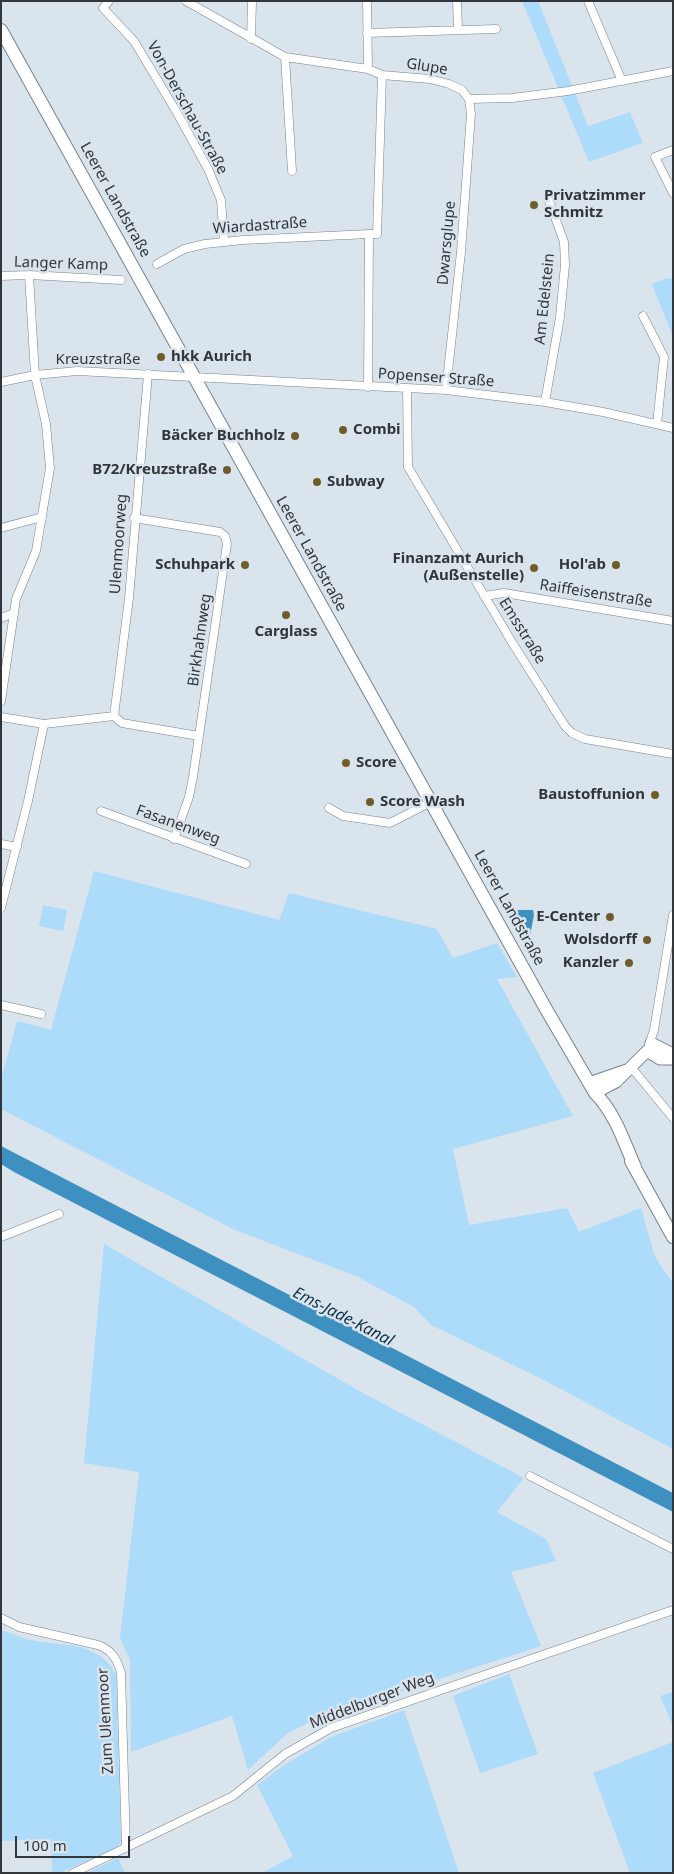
<!DOCTYPE html>
<meta charset="utf-8">
<style>
body{margin:0}
#map{position:relative;width:674px;height:1874px;overflow:hidden;background:#d9e4ec;font-family:"Noto Sans",sans-serif}
canvas{display:block}
.frame{position:absolute;inset:0;border:2px solid #32363a;pointer-events:none}
.scale{position:absolute;left:15px;top:1836px;width:115px;height:22px;box-sizing:border-box;border:2px solid #32363a;border-top:0;padding-left:6px;font-size:15px;line-height:18px;white-space:nowrap;color:#32363a;-webkit-text-stroke:4px #d9e4ec;paint-order:stroke}
</style>
<div id="map">
<canvas width="674" height="1874"></canvas>
<div class="frame"></div>
<div class="scale">100 m</div>
</div>
<script>
const c = document.querySelector('canvas').getContext('2d');
c.lineJoin = 'round';
function paint(path, color) { c.fillStyle = color; c.fill(path, 'evenodd'); }
function stroke(path, color, width, dash) { c.strokeStyle = color; c.lineWidth = width; c.lineCap = dash ? 'butt' : 'round'; c.setLineDash(dash || []); c.stroke(path); }
function write(font, color, halo, rows, align = 'center') {
  c.font = font + ' "Noto Sans",sans-serif'; c.lineWidth = 5; c.setLineDash([]); c.textBaseline = 'middle'; c.strokeStyle = halo; c.fillStyle = color; for (const [text, x, y, turn = 0] of rows) {
    c.save(); c.translate(x, y); c.rotate((+turn || 0) * Math.PI / 180); c.textAlign = isNaN(turn) ? turn : align; if (halo) c.strokeText(text, 0, 0); c.fillText(text, 0, 0); c.restore();
  }
}
paint(new Path2D(`
 M522,1H538L588,126L630,112L643,143L589,162Z
 M667,278L673,280V337L652,284Z
 M94,871L279,920L289,893L437,929L453,958L497,943L517,977L497,979L573,1116L453,1149L469,1225L567,1208L579,1232L641,1208L655,1257L673,1283V1449L542,1379L431,1325L414,1307L356,1276L235,1230L1,1109V1080L17,1021L51,1030Z
 M43,905L67,910L63,931L39,926Z
 M104,1244L363,1393L524,1478L497,1512L546,1539L556,1561L511,1572L541,1646L316,1719L288,1733L248,1770L232,1716L131,1752L130,1660L120,1638L139,1472L84,1463Z
 M1,1630C11,1633 21,1638 31,1640C64,1647 98,1640 116,1675L121,1842L116,1848L59,1873H52L51,1839L1,1841Z
 M509,1674L538,1754L480,1773L453,1696Z
 M673,1692V1726L660,1696Z
 M404,1710L459,1873H262L293,1856L257,1785L284,1765L331,1737Z
 M673,1742V1873H630L593,1773Z
 M118,1858L125,1873H87Z`), '#addbfa');
paint(new Path2D(`
 M518,910H533L534,915L529,941L523,942L511,919L512,912Z
 M1,1146L673,1493V1512L14,1172L1,1164Z`), '#3e90c1');
const street = new Path2D(`
 M109,1L103,8L134,41L176,111L208,169L221,200L224,241
 M186,1L285,57L368,69L382,75L430,79L449,84L462,90L469,99L512,98L568,91L673,71
 M367,1L368,69
 M457,1L458,30
 M588,1L622,81
 M367,33L496,29
 M251,39L252,1
 M285,57L292,171
 M673,150L655,157L673,193
 M157,264L184,249L205,244L243,240L369,234
 M1,276L29,275L121,280
 M643,316L664,357L657,424
 M1,382L35,375L77,371L446,390L545,402L603,412L673,428
 M368,387L369,234H377L382,75
 M407,389L408,467L513,644L565,726L572,733L585,739L673,754
 M446,390L461,252L471,114L469,99
 M545,402L560,317L565,265L564,242L549,201
 M134,518L220,532L225,536L227,544L193,777L189,797L174,839
 M1,528L42,517
 M484,596L504,593L673,621
 M1,618L14,613
 M1,701L16,599L36,551L50,468L46,424L35,375L29,275
 M114,716L129,598L148,374
 M1,717L44,724L114,716L122,723L199,736
 M329,808L343,816L390,823L431,802
 M101,811L246,864
 M1,844L17,847
 M1,908L28,801L44,724
 M1,1005L41,1014
 M649,1045L654,1030L673,915
 M631,1067L673,1118
 M1,1237L59,1214
 M530,1476L673,1549
 M1,1618L19,1627L98,1645C112,1650 117,1659 121,1673L126,1848
 M73,1873L233,1796L285,1754L331,1728L673,1610`);
const secondary = new Path2D(`
 M651,1043L673,1054
 M589,1083L627,1070
 M595,1093L616,1082L647,1051L660,1059H673`);
const primary = new Path2D(`
 M1,30L546,1009L595,1093C615,1113 624,1142 635,1167
 M631,1161L673,1237`);
stroke(street, '#78828a', 9);
stroke(secondary, '#78828a', 13);
stroke(primary, '#78828a', 14);
stroke(street, '#fff', 8);
stroke(secondary, '#fff', 11);
stroke(primary, '#fff', 12);
for (const [x, y, r, color] of [
 [534,205,5,"#6f5c2b"],
 [161,357,5,"#6f5c2b"],
 [343,430,5,"#6f5c2b"],
 [295,436,5,"#6f5c2b"],
 [227,470,5,"#6f5c2b"],
 [317,482,5,"#6f5c2b"],
 [245,565,5,"#6f5c2b"],
 [616,565,5,"#6f5c2b"],
 [534,568,5,"#6f5c2b"],
 [286,615,5,"#6f5c2b"],
 [346,763,5,"#6f5c2b"],
 [655,795,5,"#6f5c2b"],
 [370,802,5,"#6f5c2b"],
 [610,917,5,"#6f5c2b"],
 [647,940,5,"#6f5c2b"],
 [629,963,5,"#6f5c2b"]
]) { const dot = new Path2D(); dot.arc(x, y, r, 0, 2 * Math.PI); c.fillStyle = color; c.fill(dot); stroke(dot, '#d9e4ec', 2); }
write('15px', '#32363a', '#d9e4ec', [
 ["Glupe",427,67,9],
 ["Von-Derschau-Straße",187,108,61],
 ["Leerer Landstraße",115,200,61],
 ["Wiardastraße",260,226,-4],
 ["Dwarsglupe",447,243,-85],
 ["Langer Kamp",61,264,2],
 ["Am Edelstein",545,299,-84],
 ["Kreuzstraße",98,360],
 ["Popenser Straße",436,378,4],
 ["Ulenmoorweg",119,544,-86],
 ["Leerer Landstraße",311,554,61],
 ["Raiffeisenstraße",596,594,9],
 ["Emsstraße",522,631,58],
 ["Birkhahnweg",200,640,-82],
 ["Fasanenweg",178,825,20],
 ["Leerer Landstraße",509,908,61],
 ["Middelburger Weg",372,1701,-21],
 ["Zum Ulenmoor",106,1721,-93]
]);
write('bold 15px', '#32363a', '#d9e4ec', [
 ["Privatzimmer",544,196,"left"],
 ["Schmitz",544,213,"left"],
 ["hkk Aurich",171,357,"left"],
 ["Combi",353,430,"left"],
 ["Bäcker Buchholz",285,436],
 ["B72/Kreuzstraße",217,470],
 ["Subway",327,482,"left"],
 ["Finanzamt Aurich",524,559],
 ["(Außenstelle)",524,576],
 ["Schuhpark",235,565],
 ["Hol'ab",606,565],
 ["Carglass",286,632,"center"],
 ["Score",356,763,"left"],
 ["Baustoffunion",645,795],
 ["Score Wash",380,802,"left"],
 ["E-Center",600,917],
 ["Wolsdorff",637,940],
 ["Kanzler",619,963]
], 'right');
write('italic 16px', '#0c3045', '#d9e4ec', [
 ["Ems-Jade-Kanal",343,1317,27]
]);
</script>
